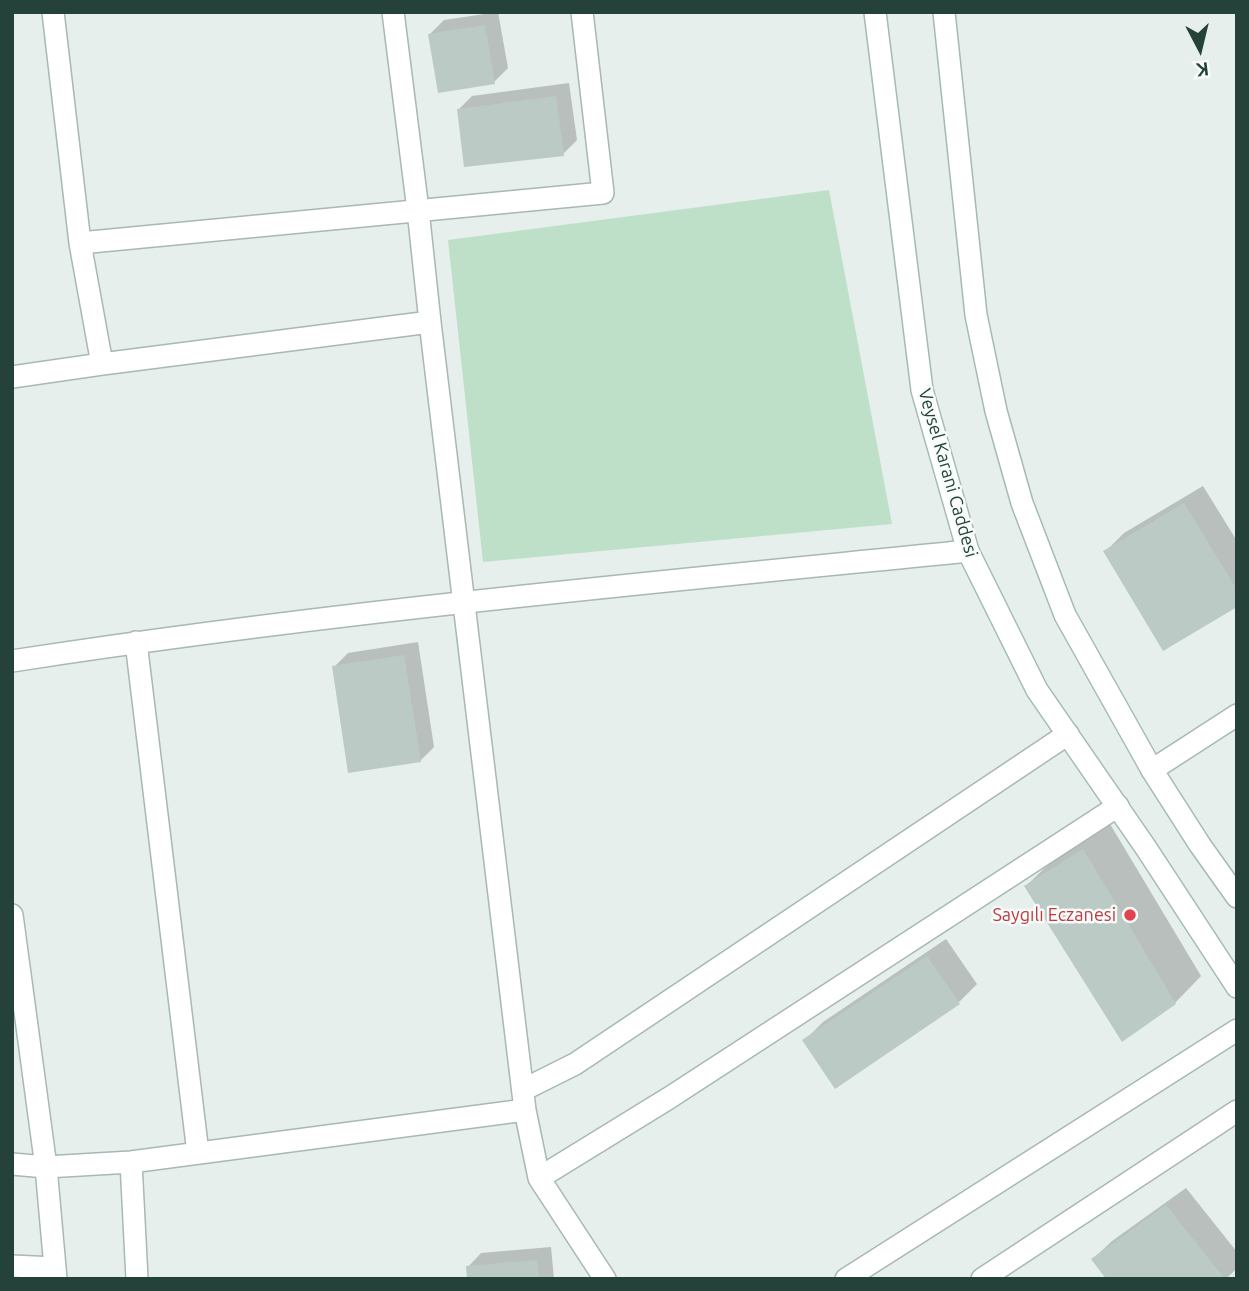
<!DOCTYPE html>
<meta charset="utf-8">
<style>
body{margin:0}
#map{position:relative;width:1249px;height:1291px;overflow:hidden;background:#e6efeb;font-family:Ubuntu,sans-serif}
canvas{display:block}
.frame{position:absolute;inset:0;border:14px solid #24423a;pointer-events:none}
.north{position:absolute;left:1165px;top:14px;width:70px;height:70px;-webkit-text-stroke:5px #f7fbf9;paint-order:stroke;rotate:173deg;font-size:19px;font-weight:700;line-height:28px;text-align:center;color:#24423a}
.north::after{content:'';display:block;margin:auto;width:24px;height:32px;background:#24423a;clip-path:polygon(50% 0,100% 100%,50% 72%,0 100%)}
</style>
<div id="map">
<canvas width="1249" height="1291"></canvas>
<div class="frame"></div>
<div class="north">K</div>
</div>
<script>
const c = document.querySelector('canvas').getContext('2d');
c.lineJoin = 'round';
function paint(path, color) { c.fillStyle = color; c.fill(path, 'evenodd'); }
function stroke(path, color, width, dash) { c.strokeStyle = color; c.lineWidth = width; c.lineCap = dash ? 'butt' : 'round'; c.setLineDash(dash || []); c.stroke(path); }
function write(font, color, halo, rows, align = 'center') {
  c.font = font + ' Ubuntu,sans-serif'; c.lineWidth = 5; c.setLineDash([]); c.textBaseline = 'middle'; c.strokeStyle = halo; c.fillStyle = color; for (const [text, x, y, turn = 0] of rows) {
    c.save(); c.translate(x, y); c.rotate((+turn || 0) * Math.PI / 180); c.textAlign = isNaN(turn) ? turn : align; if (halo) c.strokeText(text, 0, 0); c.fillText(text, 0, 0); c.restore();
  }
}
paint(new Path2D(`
 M829,190L892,524L483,562L448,240Z`), '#bfe0c8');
paint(new Path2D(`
 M498,12L508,68L494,82L430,34L444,20Z
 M569,83L577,140L563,154L458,110L472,96Z
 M1203,486L1237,541V605L1106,551L1124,533Z
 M418,642L434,747L420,761L334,667L348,653Z
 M1110,824L1201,976L1175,1003L1026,886L1053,860Z
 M946,939L977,984L959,1002L835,1086L804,1041L823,1022Z
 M1186,1188L1237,1252V1268L1226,1279H1109L1093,1259L1112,1241Z
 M551,1247L554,1279H469L468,1267L481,1253Z`), '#0003');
paint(new Path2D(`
 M485,25L495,84L438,93L428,34Z
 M556,96L564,156L464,167L457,109Z
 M1184,503L1237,590V607L1163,651L1103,551Z
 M404,655L421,762L348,773L332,666Z
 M1083,849L1176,1004L1122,1042L1024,886Z
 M927,956L960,1004L835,1089L802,1040Z
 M1166,1205L1225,1279H1106L1091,1259Z
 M537,1260L539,1279H467L466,1266Z`), '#bbcac4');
const street = new Path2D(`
 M53,12L80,243L102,364
 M393,12L418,210L430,322L525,1110L539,1178L605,1279
 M80,243L603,193L582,12
 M12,377L102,364L430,322
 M136,642L198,1153
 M12,661C329,612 649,583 968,551
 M1152,770L1237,715
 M12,915L46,1167L56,1279
 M523,1090L575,1064L1068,734
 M131,1162L137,1279
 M12,1164L46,1167L131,1162L525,1110
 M539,1178L669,1098L1118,806
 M12,1266L55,1268
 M846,1279L1237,1030
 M982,1279L1237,1111`);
const secondary = new Path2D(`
 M875,12L922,390L968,551L1037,690L1146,848L1237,987
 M944,12L976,315L996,411L1022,503L1065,615L1152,770L1200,845L1237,897`);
stroke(street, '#a8b8b2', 24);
stroke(secondary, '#a4bbb3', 24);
stroke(street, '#fff', 21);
stroke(secondary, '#fff', 21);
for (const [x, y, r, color] of [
 [1130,915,7,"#e0444e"]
]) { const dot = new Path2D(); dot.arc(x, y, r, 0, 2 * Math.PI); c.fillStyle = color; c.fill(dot); stroke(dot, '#f7fbf9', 2.5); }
write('18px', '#24423a', '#f7fbf9', [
 ["Veysel Karani Caddesi",948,473,74]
]);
write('18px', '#be3a42', '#f7fbf9', [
 ["Saygılı Eczanesi",1116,915]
], 'right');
</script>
